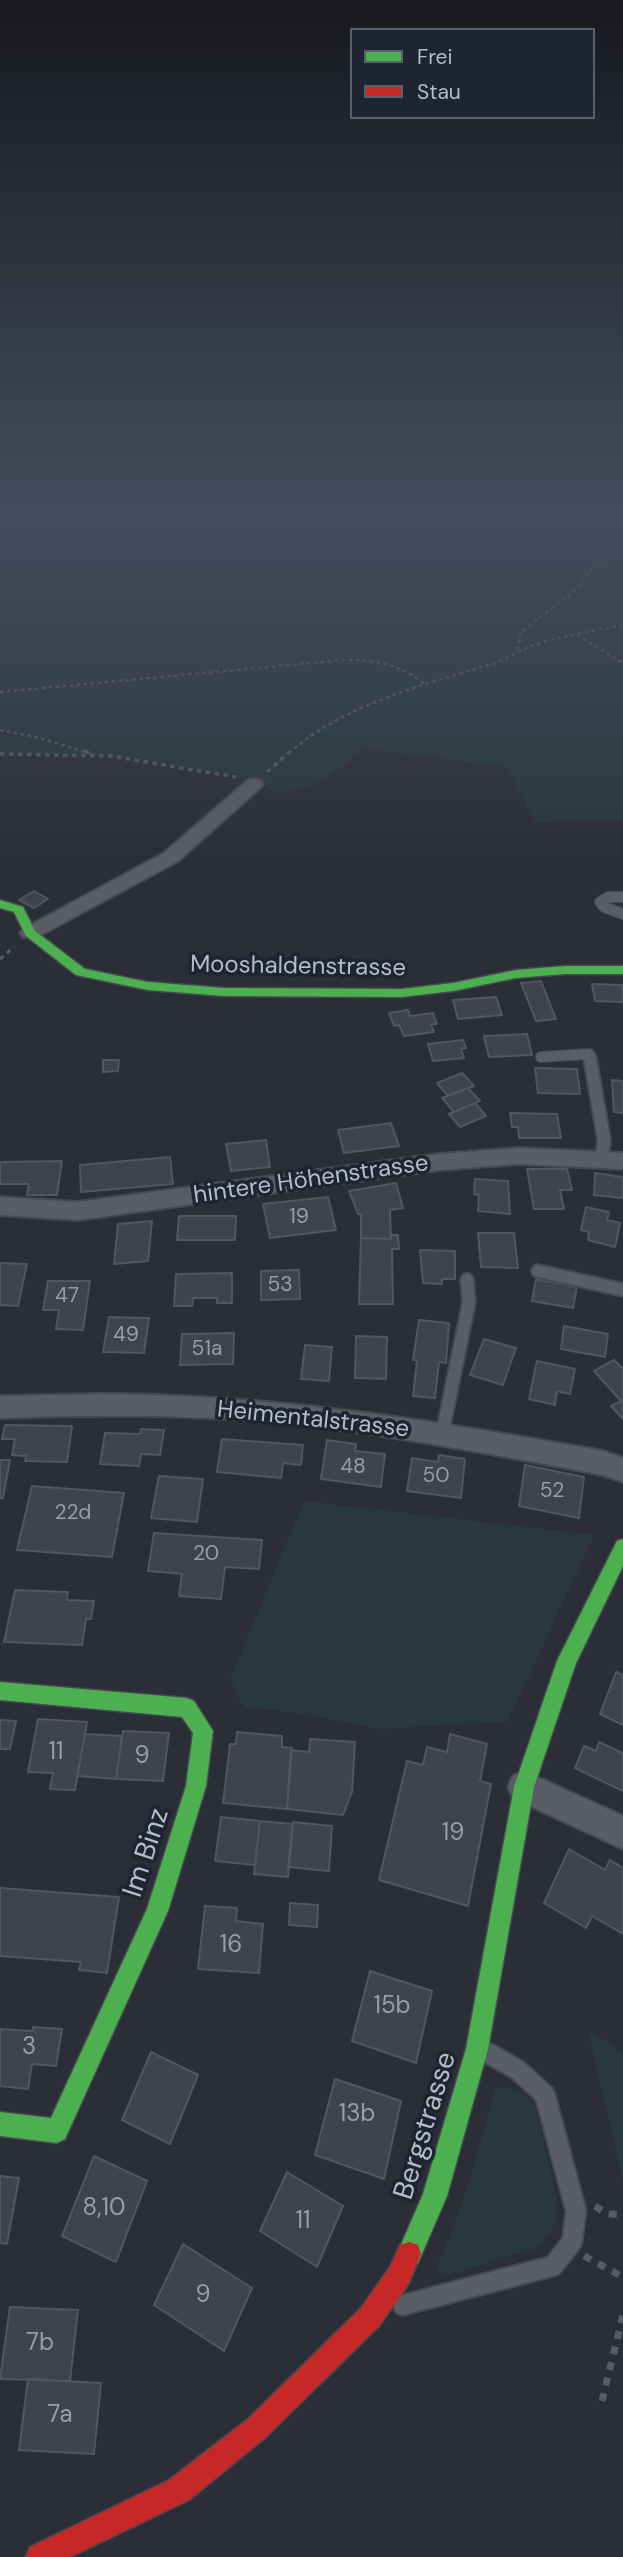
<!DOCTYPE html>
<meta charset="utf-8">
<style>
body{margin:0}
#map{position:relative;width:623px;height:2557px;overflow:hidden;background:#2b2e36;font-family:"DM Sans",sans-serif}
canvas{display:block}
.legend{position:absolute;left:350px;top:28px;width:245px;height:91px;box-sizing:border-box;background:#1e2431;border:2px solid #5a606d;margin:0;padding:9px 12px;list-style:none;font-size:21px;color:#b5bbc7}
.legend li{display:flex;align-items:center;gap:14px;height:35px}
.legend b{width:35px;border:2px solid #5a606d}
</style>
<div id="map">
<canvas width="623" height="2557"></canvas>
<ul class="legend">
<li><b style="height:9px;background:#4caf50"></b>Frei</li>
<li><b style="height:9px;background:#c62828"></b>Stau</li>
</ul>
</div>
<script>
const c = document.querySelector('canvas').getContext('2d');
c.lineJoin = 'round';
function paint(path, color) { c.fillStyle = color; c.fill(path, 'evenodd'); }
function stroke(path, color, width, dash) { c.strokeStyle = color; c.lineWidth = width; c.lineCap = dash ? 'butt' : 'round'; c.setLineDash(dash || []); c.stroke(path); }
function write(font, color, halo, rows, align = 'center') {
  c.font = font + ' "DM Sans",sans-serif'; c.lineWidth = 7; c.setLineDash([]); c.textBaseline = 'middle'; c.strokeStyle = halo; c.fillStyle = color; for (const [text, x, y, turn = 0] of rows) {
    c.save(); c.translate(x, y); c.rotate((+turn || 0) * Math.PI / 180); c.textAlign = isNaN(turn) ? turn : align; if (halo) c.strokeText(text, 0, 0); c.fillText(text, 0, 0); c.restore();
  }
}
paint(new Path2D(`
 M0,509H623V820L535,822L507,767L360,748C346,766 332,777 310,785C301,788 293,788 284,794L232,776L111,756L0,754Z
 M304,1501L594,1535L508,1721L380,1729L292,1712L244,1708L230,1679Z
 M588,2031L623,2051V2182Z
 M507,2087L523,2094L535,2105L557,2196L556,2223L539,2247L448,2275L436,2269C462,2211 479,2152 494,2090Z`), '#28383c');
const building = new Path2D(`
 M34,891L48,899L34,908L19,900Z
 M541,981L556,1019L536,1021L521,983Z
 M592,984L623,985V1002L595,1001Z
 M496,997L502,1015L458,1019L453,1000Z
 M408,1010L410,1016L433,1013L437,1024H431L434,1032L404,1036L399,1025L394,1026L389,1013Z
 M527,1034L532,1055L489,1057L484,1036Z
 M463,1040L466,1048L461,1049L464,1058L433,1061L428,1044Z
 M103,1060H119L118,1071L103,1072Z
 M535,1068L577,1069L580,1094L538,1093Z
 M462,1073L474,1086L448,1096L437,1083Z
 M612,1080L623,1081V1113L614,1112Z
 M468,1088L480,1101L454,1112L442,1098Z
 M475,1103L486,1116L460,1127L449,1114Z
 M510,1113L557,1114L561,1138H519L518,1127H512Z
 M391,1123L399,1146L344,1153L338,1130Z
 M266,1140L270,1167L231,1171L226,1144Z
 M170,1157L173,1184L81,1192L80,1165Z
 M62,1161L57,1195H27L29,1184H0V1162Z
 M527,1169H567L572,1190H560L564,1209H534Z
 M595,1173L623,1177V1198L594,1195Z
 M475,1179L508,1181L510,1214L478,1211L479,1195L474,1194Z
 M396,1183L403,1208L390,1210L391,1239L361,1238V1214H358L349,1191Z
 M328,1197L336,1230L270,1238L263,1204Z
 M586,1207L609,1212L607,1220L620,1223L615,1247L588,1240L589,1232L581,1230Z
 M179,1216H236L235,1240H177Z
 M152,1221L148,1261L114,1264L118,1224Z
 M478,1233H514L518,1268L481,1267Z
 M391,1235H398L399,1249H392L393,1304H359L361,1238L391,1239Z
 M420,1250L455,1251V1279H442V1284L423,1283Z
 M0,1263L27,1264L18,1306L0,1305Z
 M299,1270L300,1299L261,1300V1271Z
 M232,1273V1303H217V1298H193L192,1306H174L176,1274Z
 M536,1279L577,1287L573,1308L532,1301Z
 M48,1281H90L83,1330L56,1329L59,1310H43Z
 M109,1317L149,1318L144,1353L103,1352Z
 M419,1320L449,1323L446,1363L439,1362L435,1398L413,1396L417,1360H413Z
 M564,1326L608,1334L605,1357L561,1349Z
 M234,1333L233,1364L180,1365L182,1334Z
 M356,1336L387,1337L386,1379L355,1378Z
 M484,1339L516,1348L503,1385L470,1375Z
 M305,1345L332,1347L329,1381L301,1379Z
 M614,1360L623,1369V1419L611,1406L621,1401L594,1371Z
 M537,1361L575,1369L570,1394L557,1391L555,1405L529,1399Z
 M5,1425L72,1426L67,1462L25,1461L26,1456L12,1455L15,1439H2Z
 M141,1429L164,1430L160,1455L141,1454L139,1466L100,1464L105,1433L140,1434Z
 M222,1439L303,1445L301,1465L283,1463L281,1478L217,1472Z
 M327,1440L356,1444L355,1451L385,1454L381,1487L321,1479Z
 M439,1455L465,1459L461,1498L407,1491L412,1458L438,1462Z
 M0,1460H10L3,1498H0Z
 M525,1465L584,1477L579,1518L519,1506Z
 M159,1476L203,1479L197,1522L151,1518Z
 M32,1486L124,1493L112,1557L17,1550Z
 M154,1533L262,1540L259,1569L225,1567L221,1599L179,1596L182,1574L148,1571Z
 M15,1590L68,1592L67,1600L94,1601L91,1619H86L82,1645L4,1642Z
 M616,1672L623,1675V1725L600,1714Z
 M38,1719L87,1722L75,1790L50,1789L53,1773L28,1772Z
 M0,1720L16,1721L10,1749H0Z
 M123,1731L169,1733L163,1781L116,1779Z
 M237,1732L282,1736V1747L292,1748L287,1809L223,1803L230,1744H236Z
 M85,1734L122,1736L116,1779L77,1776Z
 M450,1734L487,1744L480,1781L491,1784L468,1906L379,1880L407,1761L423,1765L427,1747L447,1752Z
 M310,1739L355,1742L352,1792L343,1815L287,1809L291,1750L309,1752Z
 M599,1742L623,1753V1791L575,1768L584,1746L596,1751Z
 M221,1817L260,1821L255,1865L215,1861Z
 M260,1821L293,1824L288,1877L254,1874Z
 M293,1822L332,1826L329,1871L288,1867Z
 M569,1849L605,1870L610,1860L623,1868V1934L592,1916L586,1928L544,1903Z
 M0,1888L119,1897L107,1973L79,1970L81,1962L0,1956Z
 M290,1903L318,1905L317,1927L289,1925Z
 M205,1906L237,1908L236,1921L263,1924L259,1973L198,1969Z
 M370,1971L432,1991L416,2063L352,2041Z
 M33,2027L62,2029L56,2066L32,2064L28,2089L0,2086V2029L33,2031Z
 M151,2052L198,2075L170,2144L122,2120Z
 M335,2079L401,2101L384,2179L315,2155Z
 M94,2156L147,2181L116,2262L62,2236Z
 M287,2172L343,2206L317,2267L260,2231Z
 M0,2176L19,2178L7,2244L0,2243Z
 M183,2244L252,2288L224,2351L154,2305Z
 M10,2307L78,2310L70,2381L0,2379Z
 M28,2379L101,2383L94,2454L19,2450Z`);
paint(building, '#40434a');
stroke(building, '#52565e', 2);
const laneFar2 = new Path2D(`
 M623,897H608L600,902L604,907L623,914
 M541,1057L589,1054L590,1060`);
const laneFar1 = new Path2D(`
 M590,1058L604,1140L602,1158
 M538,1271L623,1290
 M442,1435L469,1302L467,1280`);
const lane = new Path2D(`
 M403,2305L553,2266L572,2242L576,2211L545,2095L518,2070L486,2052`);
const street = new Path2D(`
 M254,779L260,780L263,784L260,788L178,861L37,937H23L20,933L23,929L164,853L248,780Z
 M519,1148L623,1153V1169L519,1164L439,1170L78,1220L0,1215V1197L78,1202L439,1154Z
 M100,1394C270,1394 436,1421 603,1451L623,1458V1482L603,1475C491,1454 379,1432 266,1422C178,1414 89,1415 0,1418V1396Z
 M524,1771L623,1816V1849L513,1798L508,1787L513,1776Z`);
const fast = new Path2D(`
 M0,900L23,907L35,931L85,969L148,982L224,988L402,989L453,983L516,970L565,966H623V974H565L516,978L453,991L402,997L224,996L148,990L76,975L26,936L14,912L0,908Z
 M623,1539V1566L576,1663L534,1787L488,2049L447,2196L418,2263L409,2266L400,2263L397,2254L423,2194L466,2049L514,1787L557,1661L617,1541Z
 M0,1682L187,1698L194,1701L213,1731L206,1786L168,1911L65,2139L57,2143L0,2136V2112L51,2118L147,1909L186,1786L193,1733L182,1717L0,1700Z`);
const jam = new Path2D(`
 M409,2242L418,2245L421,2254L408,2285L379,2326L266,2437L189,2500L70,2557H26L30,2547L169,2480L248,2419L361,2308L390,2267L400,2245Z`);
stroke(laneFar2, '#46494f', 12);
stroke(laneFar1, '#46494f', 16);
stroke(lane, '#46494f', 23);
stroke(street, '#46494f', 4);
stroke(fast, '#46494f', 3);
stroke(jam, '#46494f', 3);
stroke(new Path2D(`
 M577,635L623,663
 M517,650L521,632L578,588L591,569L611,556L623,541
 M0,692L343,660C375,660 399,663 424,684
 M0,730L36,737L90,753
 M289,753C346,703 424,685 495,663C508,659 520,649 534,645C562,636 594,631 623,625`), '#575c62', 2.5, [3.5, 3.5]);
stroke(new Path2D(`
 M84,751L90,753
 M0,754L111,756L236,777
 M267,772L291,751
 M0,959L14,947`), '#575c62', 3.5, [4.5, 4.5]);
stroke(new Path2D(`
 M595,2206L608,2214L623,2215
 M584,2256L623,2277
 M602,2401L623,2315`), '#575c62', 7, [8, 8]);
stroke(laneFar2, '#5a5d65', 10);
stroke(laneFar1, '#5a5d65', 12);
stroke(lane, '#5a5d65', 19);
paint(street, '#5a5d65');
paint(fast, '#4caf50');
paint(jam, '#c62828');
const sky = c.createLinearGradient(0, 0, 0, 867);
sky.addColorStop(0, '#18191e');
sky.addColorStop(0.59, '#444c5d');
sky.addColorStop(1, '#444c5d00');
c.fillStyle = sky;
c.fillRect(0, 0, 623, 867);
write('21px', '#989da8', null, [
 ["19",299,1217],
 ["53",280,1285],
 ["47",67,1296],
 ["49",126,1335],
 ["51a",207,1349],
 ["48",353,1467],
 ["50",436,1476],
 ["52",552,1491],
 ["22d",73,1513],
 ["20",206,1554]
]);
write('24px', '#b5bbc7', '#1e2431', [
 ["Mooshaldenstrasse",298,967,1],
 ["hintere Höhenstrasse",311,1180,-8],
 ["Heimentalstrasse",313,1420,6]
]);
write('24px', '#989da8', null, [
 ["11",56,1753],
 ["9",142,1757],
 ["19",453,1834],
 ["16",231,1946],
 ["15b",392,2007],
 ["3",29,2048],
 ["13b",357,2115],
 ["8,10",104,2209],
 ["11",303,2222],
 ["9",203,2296],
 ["7b",40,2344],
 ["7a",60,2416]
]);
write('28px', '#b5bbc7', '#1e2431', [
 ["Im Binz",147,1853,-72],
 ["Bergstrasse",426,2126,-73]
]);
</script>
